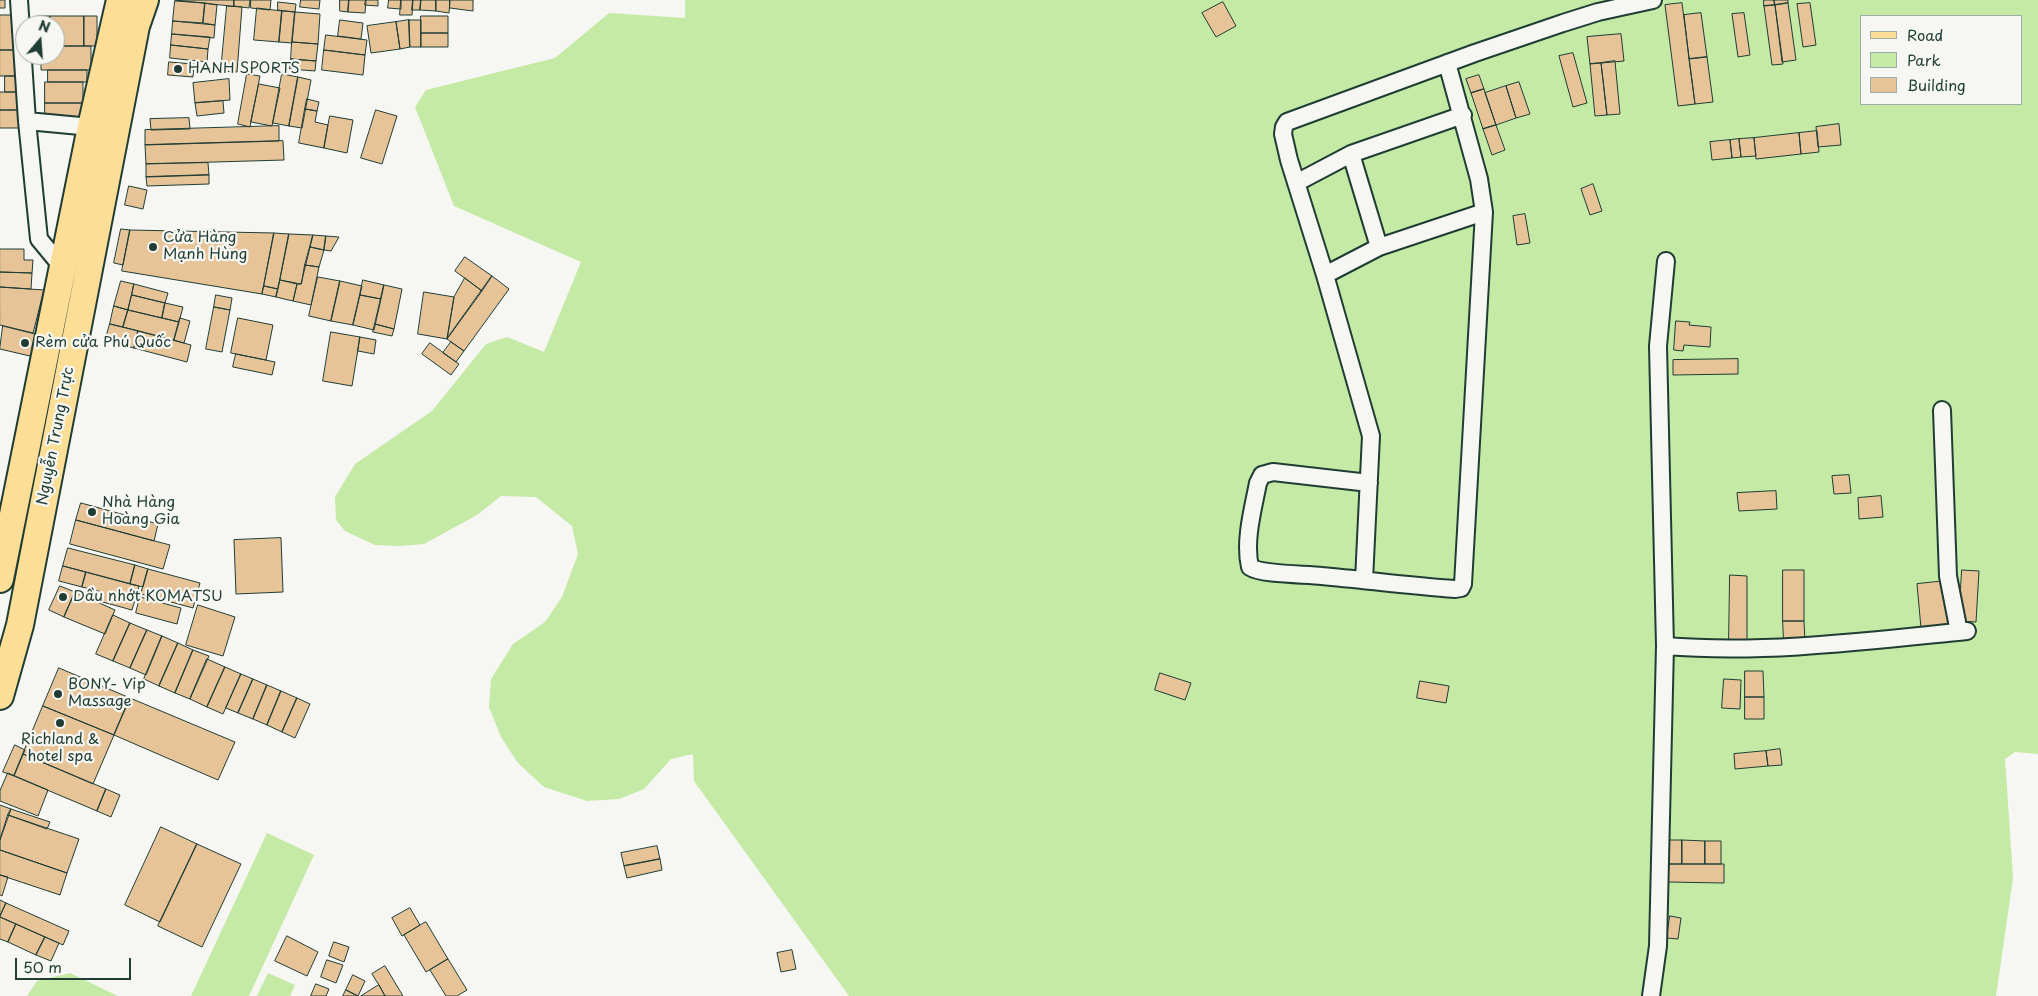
<!DOCTYPE html>
<meta charset="utf-8">
<style>
body{margin:0}
#map{position:relative;width:2038px;height:996px;overflow:hidden;background:#f6f6f2;font-family:"Playpen Sans",sans-serif}
canvas{display:block}
.legend{position:absolute;left:1860px;top:15px;width:162px;height:90px;box-sizing:border-box;background:#f6f6f2;border:1px solid #a0aca6;margin:0;padding:6px 9px;list-style:none;font-size:15px;color:#1f3d34}
.legend li{display:flex;align-items:center;gap:10px;height:25px}
.legend b{width:25px;border:1px solid #a0aca6}
.north{position:absolute;left:15px;top:15px;width:50px;height:50px;box-sizing:border-box;background:#f6f6f2;border:1px solid #a0aca6;border-radius:50%;rotate:18deg;font-size:14px;font-weight:700;line-height:20px;text-align:center;color:#1f3d34}
.north::after{content:'';display:block;margin:auto;width:18px;height:22px;background:#1f3d34;clip-path:polygon(50% 0,100% 100%,50% 72%,0 100%)}
.scale{position:absolute;left:15px;top:958px;width:116px;height:22px;box-sizing:border-box;border:2px solid #1f3d34;border-top:0;padding-left:6px;font-size:15px;line-height:18px;white-space:nowrap;color:#1f3d34;-webkit-text-stroke:4px #f6f6f2;paint-order:stroke}
</style>
<div id="map">
<canvas width="2038" height="996"></canvas>
<ul class="legend">
<li><b style="height:6px;background:#fcde96"></b>Road</li>
<li><b style="height:14px;background:#c4eaa5"></b>Park</li>
<li><b style="height:14px;background:#e7c498"></b>Building</li>
</ul>
<div class="north">N</div>
<div class="scale">50 m</div>
</div>
<script>
const c = document.querySelector('canvas').getContext('2d');
c.lineJoin = 'round';
function paint(path, color) { c.fillStyle = color; c.fill(path, 'evenodd'); }
function stroke(path, color, width, dash) { c.strokeStyle = color; c.lineWidth = width; c.lineCap = dash ? 'butt' : 'round'; c.setLineDash(dash || []); c.stroke(path); }
function write(font, color, halo, rows, align = 'center') {
  c.font = font + ' "Playpen Sans",sans-serif'; c.lineWidth = 4.5; c.setLineDash([]); c.textBaseline = 'middle'; c.strokeStyle = halo; c.fillStyle = color; for (const [text, x, y, turn = 0] of rows) {
    c.save(); c.translate(x, y); c.rotate((+turn || 0) * Math.PI / 180); c.textAlign = isNaN(turn) ? turn : align; if (halo) c.strokeText(text, 0, 0); c.fillText(text, 0, 0); c.restore();
  }
}
paint(new Path2D(`
 M685,0H2038V754L2015,752L2005,759L2013,878L1996,996H849L694,781L693,754L671,759L644,789L619,799L587,801L544,787L518,763L501,737L489,707L491,679L513,644L545,622L562,597L578,554L572,526L536,497L501,496L477,515L424,544L399,546L375,545L345,531L336,520L335,497L355,464L432,411L486,344L507,337L544,352L581,262L454,206L415,107L426,90L555,58L609,13L685,18ZM1862,16H2022V104H1862Z
 M267,833L314,855L249,996H191Z
 M70,973L118,996H27L37,981Z
 M268,973L295,985L290,996H257Z`), '#c4eaa5');
const building = new Path2D(`
 M0,0H5V8H0Z
 M175,0H234V6Z
 M234,0H250L249,8L234,6Z
 M251,0H271L270,10L251,8Z
 M301,0H320L319,9L300,7Z
 M340,0H349L348,12L340,11Z
 M349,0H366L365,13L348,12Z
 M366,0H378V6L365,5Z
 M389,0H401V9L388,8Z
 M401,0H413L412,15H400Z
 M413,0H421L420,10H412Z
 M421,0H436V11L420,10Z
 M436,0H450L449,13L436,11Z
 M450,0H473V11L450,8Z
 M1764,0H1774L1775,5L1764,6Z
 M1774,0H1788V3L1775,5Z
 M175,1L205,3L203,23L173,21Z
 M278,2L296,4L295,12L278,10Z
 M1223,2L1236,26L1216,37L1202,13Z
 M205,3L217,5L215,25L203,23Z
 M1682,3L1695,104L1678,106L1665,5Z
 M1788,3L1796,60L1782,62L1775,5Z
 M1810,3L1816,45L1803,47L1797,4Z
 M1775,5L1783,64L1772,65L1764,6Z
 M227,6L242,7L237,72L221,71Z
 M257,8L282,11L279,42L254,40Z
 M282,11L295,12L292,43L279,42Z
 M295,12L320,14L318,44L292,42Z
 M1701,13L1707,57L1689,59L1684,15Z
 M1744,13L1750,55L1738,57L1732,14Z
 M0,15H18V50H0Z
 M38,16H50L51,25H39Z
 M50,16H84V46H55V25H51Z
 M84,16H97V46H84Z
 M421,16H448V33H421Z
 M340,20L363,23L361,39L338,36Z
 M409,20H421V47H410Z
 M409,20L410,47L400,49L396,22Z
 M173,21L215,25L214,38L172,34Z
 M396,22L400,49L371,53L367,26Z
 M421,33H448V47H421Z
 M172,34L210,37L208,49L171,45Z
 M1621,34L1624,61L1590,64L1587,37Z
 M326,35L367,40L365,55L324,50Z
 M292,42L318,44L316,61L291,59Z
 M171,45L208,49L207,62L170,58Z
 M55,46H91V70H41V55H55Z
 M0,50H18V76H0Z
 M324,50L365,55L363,75L322,70Z
 M1573,53L1587,103L1573,107L1559,56Z
 M1707,57L1713,102L1695,104L1689,59Z
 M291,59L316,61L315,71L290,69Z
 M1615,61L1620,114L1607,115L1601,63Z
 M169,62L194,64L193,77L168,75Z
 M1601,63L1607,115L1595,116L1590,64Z
 M48,70H87V82H48Z
 M247,74L260,76L250,127L238,124Z
 M282,74L298,77L289,126L273,123Z
 M1479,75L1484,89L1471,93L1466,79Z
 M5,76H21L22,92H5Z
 M298,77L311,80L302,128L289,126Z
 M229,79L230,100L195,103L193,83Z
 M45,82H83V103H45Z
 M1519,82L1530,114L1516,118L1506,86Z
 M259,84L280,88L272,126L251,122Z
 M1506,86L1516,118L1496,125L1485,93Z
 M1484,89L1496,125L1483,129L1471,93Z
 M0,92H19V110H0Z
 M307,99L319,102L317,111L305,109Z
 M223,101L224,113L197,116L195,103Z
 M45,103H83V121H45Z
 M305,109L317,111L315,122L328,125L324,148L299,143Z
 M0,110H19V128H0Z
 M376,110L397,116L382,164L361,158Z
 M330,116L353,120L347,153L324,148Z
 M189,118L190,129L151,130L150,119Z
 M1839,124L1841,145L1818,147L1816,127Z
 M1496,125L1505,150L1492,155L1483,129Z
 M279,126V141L145,145V130Z
 M1817,131L1819,152L1801,154L1799,133Z
 M1799,133L1801,154L1756,159L1754,138Z
 M1754,138L1756,156L1741,157L1739,139Z
 M1739,139L1741,157L1732,158L1730,140Z
 M1730,140L1732,158L1712,160L1710,142Z
 M283,141L284,160L146,164L145,145Z
 M208,163L209,175L146,177V164Z
 M209,175V184L147,186L146,177Z
 M1593,184L1602,211L1590,215L1581,189Z
 M129,186L147,190L143,209L125,205Z
 M1525,214L1530,243L1517,245L1513,216Z
 M121,229L130,230L123,265L114,263Z
 M130,230L274,233L262,294L122,271Z
 M274,233L289,234L278,289L264,286Z
 M289,234L313,235L301,284L280,280Z
 M313,235L326,236L324,250L310,247Z
 M326,236L339,237L331,251L324,250Z
 M310,247L324,250L319,267L305,265Z
 M0,249H24V260H33L32,273L0,272Z
 M465,257L492,276L482,291L455,271Z
 M305,265L319,267L311,305L293,301L297,284H301Z
 M0,272L32,273L31,289L0,287Z
 M492,276L509,289L464,351L447,339Z
 M318,277L340,281L331,321L309,316Z
 M465,278L482,291L447,339L454,297Z
 M280,280L297,284L293,301L276,297Z
 M363,280L384,285L381,299L360,295Z
 M121,281L134,284L128,310L114,306Z
 M340,281L362,286L353,325L331,321Z
 M134,284L168,293L165,303L132,295Z
 M384,285L402,289L394,329L375,324Z
 M264,286L278,289L276,297L262,294Z
 M0,287L44,290L33,333L0,325Z
 M424,292L454,297L447,339L418,334Z
 M132,295L165,303L162,318L128,310Z
 M216,295L232,298L230,310L214,307Z
 M360,295L381,299L374,330L353,325Z
 M165,303L183,307L179,322L162,318Z
 M114,306L128,310L123,327L110,324Z
 M214,307L230,310L222,352L206,349Z
 M128,310L179,322L174,340L123,327Z
 M180,318L190,321L184,343L174,340Z
 M238,318L273,325L266,360L231,353Z
 M1676,321L1690,322L1689,325L1711,327L1710,347L1684,345L1683,351L1674,350Z
 M110,324L138,331L134,348L105,341Z
 M375,324L394,329L392,336L373,332Z
 M3,326L39,335L34,357L0,349Z
 M138,331L191,345L187,362L134,348Z
 M331,332L360,337L352,386L323,381Z
 M360,337L376,340L374,354L358,351Z
 M451,342L464,351L456,362L443,353Z
 M430,343L459,364L451,375L422,354Z
 M236,354L275,362L272,375L233,367Z
 M1738,359V374L1673,375V360Z
 M1849,475L1851,493L1834,494L1832,476Z
 M1776,491L1777,509L1739,511L1737,493Z
 M1881,496L1883,517L1859,519L1858,498Z
 M81,503L158,524L154,541L76,520Z
 M76,520L170,545L163,569L70,544Z
 M281,538L283,592L236,594L234,540Z
 M68,548L135,565L130,584L63,566Z
 M135,565L148,569L143,587L130,584Z
 M63,566L86,572L82,587L59,581Z
 M148,569L200,583L193,608L141,594Z
 M1783,570H1804V621H1783Z
 M1962,570L1979,571L1976,622L1959,621Z
 M86,572L139,586L132,610L99,601L102,592L82,587Z
 M1730,575L1747,576V642L1729,641Z
 M1946,581L1950,625L1921,628L1917,584Z
 M60,586L75,592L64,617L49,610Z
 M75,592L115,610L105,634L64,617Z
 M140,597L181,608L177,624L136,613Z
 M198,605L235,617L223,656L186,645Z
 M113,615L130,623L113,661L96,654Z
 M1783,621H1804L1805,642H1784Z
 M130,623L147,630L130,668L113,661Z
 M147,630L162,636L146,675L130,668Z
 M162,636L178,643L159,686L144,679Z
 M178,643L193,650L175,693L159,686Z
 M193,650L209,656L190,699L175,693Z
 M207,659L225,667L207,707L190,699Z
 M225,667L241,674L223,714L207,707Z
 M59,668L130,698L114,735L43,706Z
 M1745,671H1763L1764,697H1745Z
 M1160,673L1191,683L1185,700L1155,690Z
 M241,674L253,679L238,713L226,708Z
 M253,679L267,685L253,719L238,713Z
 M1724,679L1741,680L1740,709L1722,708Z
 M1420,681L1449,686L1446,703L1417,698Z
 M267,685L281,691L267,725L253,719Z
 M281,691L297,698L282,732L267,725Z
 M1745,697H1764V719H1745Z
 M130,698L235,742L218,780L114,735Z
 M297,698L310,704L295,738L282,732Z
 M43,706L114,735L93,784L23,754Z
 M15,745L25,750L14,776L3,772Z
 M1780,749L1782,765L1768,766L1766,751Z
 M1766,751L1768,766L1735,769L1734,754Z
 M23,754L106,789L97,811L14,776Z
 M8,773L48,790L38,816L0,801V791Z
 M106,789L120,795L111,817L97,811Z
 M0,805L11,809L0,840Z
 M11,809L50,822L47,829L8,815Z
 M8,815L79,839L67,873L0,850V840Z
 M161,827L197,844L160,922L125,905Z
 M1668,840H1682V864H1668Z
 M1682,840L1705,841V864H1682Z
 M1705,841H1721V864H1705Z
 M197,844L241,864L202,947L158,926Z
 M657,846L660,859L624,866L621,853Z
 M0,850L67,873L60,895L0,875Z
 M660,859L662,870L627,878L624,866Z
 M1668,864H1724V883L1668,882Z
 M0,875L8,877L2,896L0,895Z
 M0,900L6,903L0,916Z
 M6,903L69,931L63,945L0,917Z
 M410,908L420,925L402,936L392,918Z
 M1670,916L1681,918L1678,939L1667,938Z
 M0,917L16,924L8,942L0,939Z
 M426,922L448,959L426,972L404,935Z
 M16,924L45,937L36,955L8,942Z
 M287,936L318,952L307,976L275,961Z
 M45,937L59,943L51,961L36,955Z
 M334,942L349,947L344,962L329,956Z
 M792,950L796,969L781,972L777,953Z
 M448,959L467,990L457,996H446L430,970Z
 M327,960L343,965L336,983L321,977Z
 M385,966L403,996H385L379,985L372,974Z
 M353,975L365,981L358,996L346,990Z
 M316,984L329,989L326,996H311Z
 M379,985L385,996H361Z
 M346,990L358,996H343Z`);
paint(building, '#e7c498');
stroke(building, '#1f3d34', 1);
const street = new Path2D(`
 M19,0L27,121L39,239L63,268
 M27,121L91,127
 M1351,154L1379,247
 M1296,183L1351,154L1463,115
 M1325,275L1379,247L1484,212
 M1942,410L1948,576L1959,632
 M1369,483L1273,472L1262,475L1258,483C1253,509 1244,541 1250,567C1262,575 1306,574 1322,576C1366,580 1411,586 1455,589L1461,588L1463,584L1484,212L1479,179L1447,63
 M1364,580L1371,436L1325,275L1289,160L1283,134L1284,127L1287,122L1475,53L1563,23L1598,12L1653,0
 M1665,646C1765,654 1867,641 1967,631
 M1651,996L1658,946L1665,646L1658,346L1666,261`);
const primary = new Path2D(`
 M0,579L91,127L120,0
 M0,696L20,625L136,26L145,0`);
stroke(street, '#1f3d34', 20);
stroke(primary, '#1f3d34', 30);
stroke(street, '#f6f6f2', 16);
stroke(primary, '#fcde96', 26);
for (const [x, y, r, color] of [
 [178,69,5,"#1f3d34"],
 [153,247,5,"#1f3d34"],
 [25,343,5,"#1f3d34"],
 [92,512,5,"#1f3d34"],
 [63,597,5,"#1f3d34"],
 [58,694,5,"#1f3d34"],
 [60,723,5,"#1f3d34"]
]) { const dot = new Path2D(); dot.arc(x, y, r, 0, 2 * Math.PI); c.fillStyle = color; c.fill(dot); stroke(dot, '#f6f6f2', 2); }
write('15px', '#1f3d34', '#f6f6f2', [
 ["HANH SPORTS",188,69],
 ["Cửa Hàng",163,238],
 ["Mạnh Hùng",163,255],
 ["Rèm cửa Phú Quốc",35,343],
 ["Nhà Hàng",102,503],
 ["Hoàng Gia",102,520],
 ["Dầu nhớt KOMATSU",73,597],
 ["BONY- Vip",68,685],
 ["Massage",68,702],
 ["Richland &",60,740,"center"],
 ["hotel spa",60,757,"center"]
], 'left');
write('15px', '#1f3d34', '#f6f6f2', [
 ["Nguyễn Trung Trực",56,436,-79]
]);
</script>
